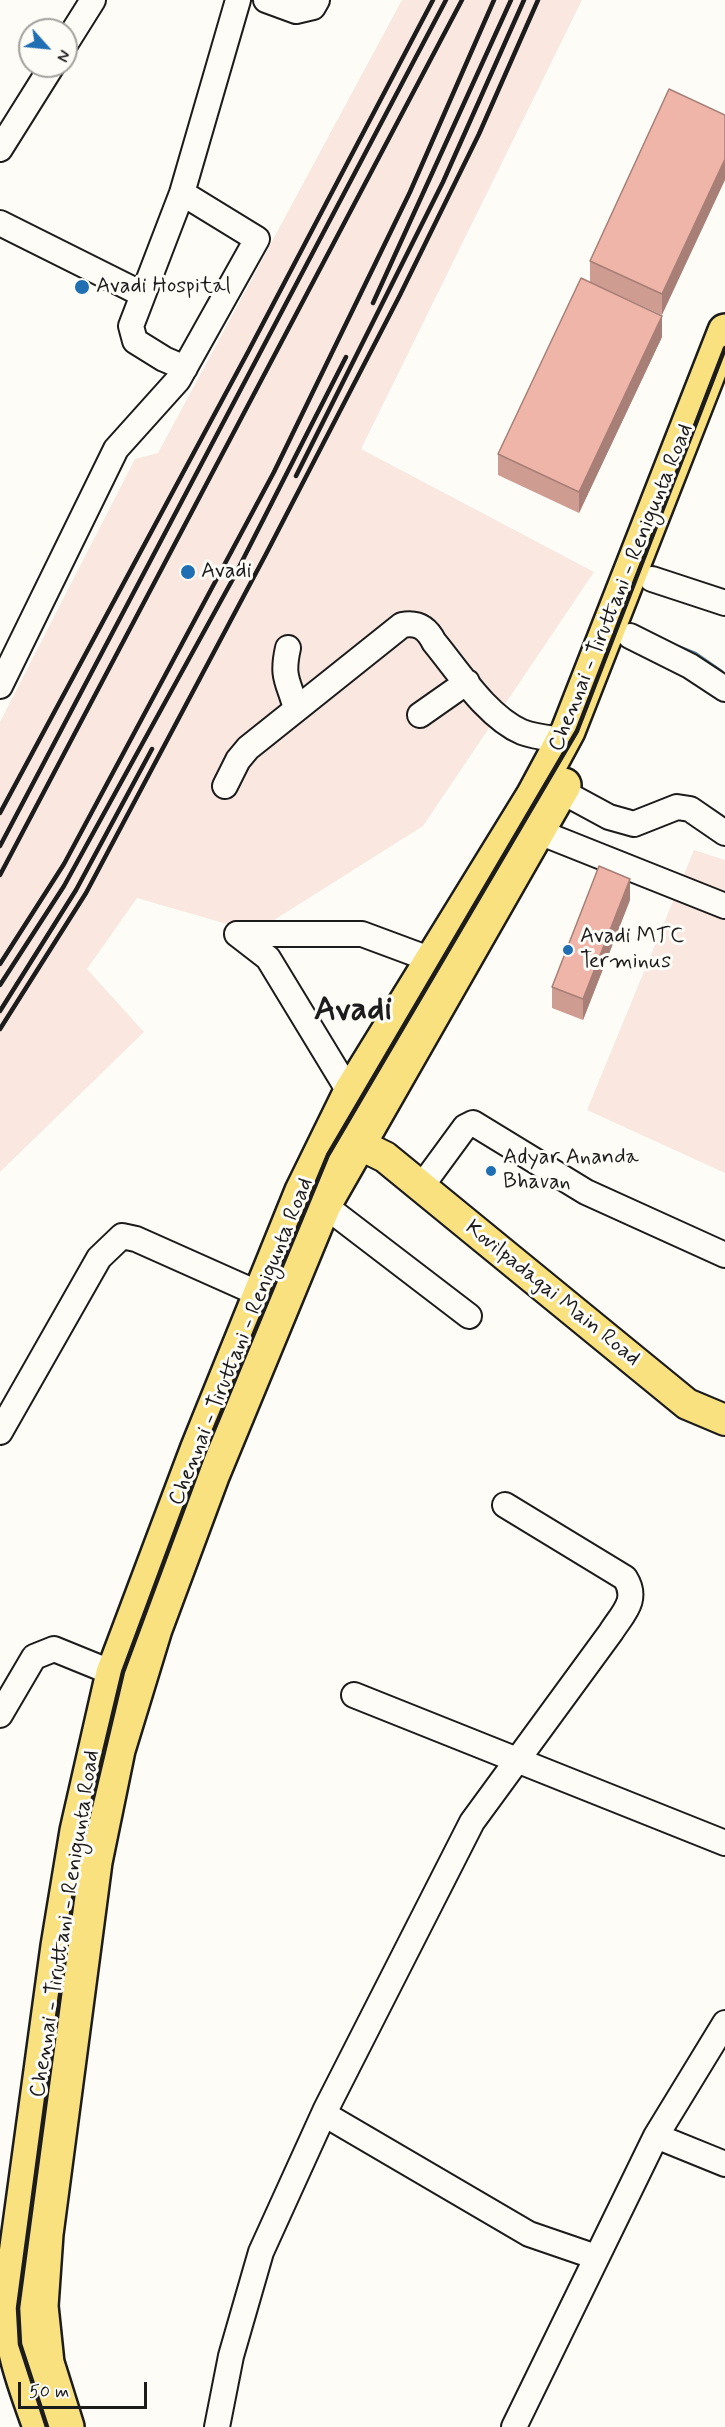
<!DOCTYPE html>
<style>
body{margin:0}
#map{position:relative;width:725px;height:2427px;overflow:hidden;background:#fdfcf7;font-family:Mynerve,sans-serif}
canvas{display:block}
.north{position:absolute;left:18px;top:18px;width:60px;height:60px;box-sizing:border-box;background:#fdfcf7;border:2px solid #a3a29f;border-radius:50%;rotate:117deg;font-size:16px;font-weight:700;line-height:24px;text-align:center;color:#1c1c1c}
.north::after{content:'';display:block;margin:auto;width:21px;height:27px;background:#1f6fb2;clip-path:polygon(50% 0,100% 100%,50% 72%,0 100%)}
.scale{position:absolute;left:18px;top:2382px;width:129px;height:27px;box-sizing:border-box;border:3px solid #1c1c1c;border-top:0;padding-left:8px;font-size:18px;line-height:21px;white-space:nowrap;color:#1c1c1c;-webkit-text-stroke:4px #fdfcf7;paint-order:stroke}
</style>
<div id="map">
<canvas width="725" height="2427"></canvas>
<div class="north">N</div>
<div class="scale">50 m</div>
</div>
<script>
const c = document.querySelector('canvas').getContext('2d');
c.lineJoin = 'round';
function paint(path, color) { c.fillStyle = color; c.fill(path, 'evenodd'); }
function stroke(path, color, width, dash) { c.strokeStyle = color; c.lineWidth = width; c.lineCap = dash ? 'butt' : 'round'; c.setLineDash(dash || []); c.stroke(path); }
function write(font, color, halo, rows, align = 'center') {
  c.font = font + ' Mynerve,sans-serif'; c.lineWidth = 6; c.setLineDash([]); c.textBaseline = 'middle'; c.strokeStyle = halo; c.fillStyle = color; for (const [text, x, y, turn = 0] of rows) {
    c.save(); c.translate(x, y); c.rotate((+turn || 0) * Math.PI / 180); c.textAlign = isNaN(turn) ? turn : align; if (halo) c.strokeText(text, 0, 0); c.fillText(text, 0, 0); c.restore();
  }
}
paint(new Path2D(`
 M402,0H582L361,449L594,572L423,826L255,932L137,898L87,969L144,1032L0,1172V722L135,459L158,453Z
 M694,850L725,860V1173L587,1110Z`), '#f9e7e0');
stroke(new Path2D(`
 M680,648L695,654L721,672`), '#60869a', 5);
const minor = new Path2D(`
 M266,0L296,11L313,7L317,0
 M66,43L93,0
 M0,149L52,66
 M182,193L131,326L135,341L164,359L185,368
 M0,223L142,294
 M652,579L725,603
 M630,636L690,666L725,689
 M288,648C281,679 289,681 296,709
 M0,686L116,449L178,380L257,239L182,193L238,0
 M420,715L467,682
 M225,786L238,760L248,748L402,625C418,622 427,628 434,642C458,671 487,717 522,732C535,737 549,738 563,740
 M561,791L609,817L634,824L677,807L690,809L725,833
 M524,826L725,906
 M237,934H362L432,960
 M237,934L268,958L350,1093
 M421,1187L465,1127L473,1123L586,1192L725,1255
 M324,1205L469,1316
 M0,1432L99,1258L122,1236L136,1239L275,1301
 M354,1695L725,1843
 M0,1715L34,1657L54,1649L113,1673
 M324,2114L529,2234L596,2257
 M656,2136L725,2023
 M217,2427L231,2356L261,2252L326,2109L472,1822L611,1632C623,1613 639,1600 625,1578L505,1505
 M514,2427L656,2136L725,2164`);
const major = new Path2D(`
 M336,1133L385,1157L687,1404L725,1420`);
const highway = new Path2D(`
 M40,2427C22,2377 9,2345 11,2291L58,1946L77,1831L113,1673L197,1450L302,1191L350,1093L533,796L568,731L725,331
 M67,2427L47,2363L41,2306L46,2234L95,1862L118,1750L155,1629L212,1476L324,1205L564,785`);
stroke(minor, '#1c1c1c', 28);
stroke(major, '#1c1c1c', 34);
stroke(highway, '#1c1c1c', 38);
stroke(minor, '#fdfcf7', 24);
stroke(major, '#fae180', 30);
stroke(highway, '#fae180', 33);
stroke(new Path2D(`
 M373,303L511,0
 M296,476L443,182L524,0
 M0,813L248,352L433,0
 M0,846L446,0
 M0,875L462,0
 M0,964L64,864L274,472L410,192L494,0
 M0,985L64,886L234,577L346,357
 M0,1011L76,890L152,749
 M0,1029L86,893L266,554L400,295L479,134L538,0
 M47,2427L20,2344L18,2308L78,1861L123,1672L204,1454L328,1155L577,731L725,348`), '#1c1c1c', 4.5);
paint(new Path2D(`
 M669,89L662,315L590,282V261Z
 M662,337L579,513L498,475V454Z
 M630,900L583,1020L552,1008V987Z`), '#ce9c91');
paint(new Path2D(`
 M725,159V180L662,315V294Z
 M662,316V337L579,513V492Z
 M630,879V900L583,1020V999Z`), '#a77f76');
const building = new Path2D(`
 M669,89L725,115V159L662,294L590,261Z
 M581,278L662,316L579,492L498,454Z
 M599,866L630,879L583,999L552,987Z`);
paint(building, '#efb5a9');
stroke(building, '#a77f76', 1.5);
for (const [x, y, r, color] of [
 [82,287,8,"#1f6fb2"],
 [188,572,8,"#1f6fb2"],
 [568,950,6,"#1f6fb2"],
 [491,1171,6,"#1f6fb2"]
]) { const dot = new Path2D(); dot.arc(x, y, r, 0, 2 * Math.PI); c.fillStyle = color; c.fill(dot); stroke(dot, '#fdfcf7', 2); }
write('22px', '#1c1c1c', '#fdfcf7', [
 ["Avadi Hospital",96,287],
 ["Avadi",201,572],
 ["Avadi MTC",580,937],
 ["Terminus",580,962],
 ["Adyar Ananda",503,1158],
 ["Bhavan",503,1183]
], 'left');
write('22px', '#1c1c1c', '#fdfcf7', [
 ["Chennai - Tiruttani - Renigunta Road",622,588,-68],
 ["Kovilpadagai Main Road",552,1294,39],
 ["Chennai - Tiruttani - Renigunta Road",242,1342,-68],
 ["Chennai - Tiruttani - Renigunta Road",66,1924,-81]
]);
write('bold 34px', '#1c1c1c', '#fdfcf7', [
 ["Avadi",353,1012]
]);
</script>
